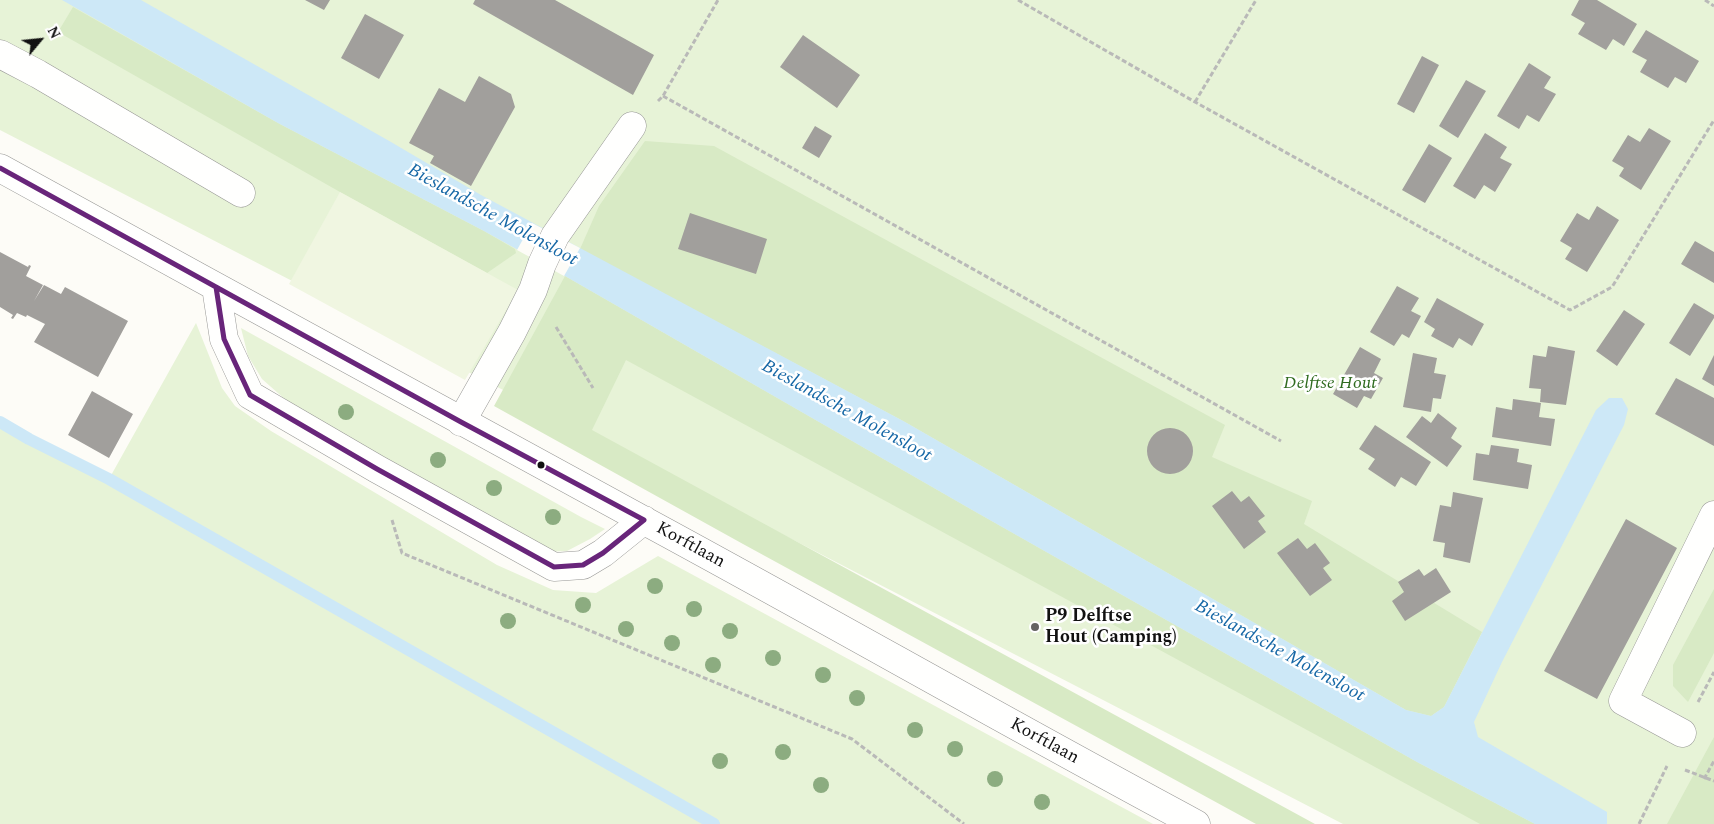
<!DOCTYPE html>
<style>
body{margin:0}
#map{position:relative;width:1714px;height:824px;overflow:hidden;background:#fdfcf7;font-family:Spectral,serif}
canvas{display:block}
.north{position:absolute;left:15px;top:15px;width:50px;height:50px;-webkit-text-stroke:4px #fff;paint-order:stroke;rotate:62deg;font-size:14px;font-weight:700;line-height:20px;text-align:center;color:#111}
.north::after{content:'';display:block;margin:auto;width:18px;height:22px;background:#111;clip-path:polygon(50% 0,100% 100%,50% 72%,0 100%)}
</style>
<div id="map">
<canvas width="1714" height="824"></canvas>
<div class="north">N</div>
</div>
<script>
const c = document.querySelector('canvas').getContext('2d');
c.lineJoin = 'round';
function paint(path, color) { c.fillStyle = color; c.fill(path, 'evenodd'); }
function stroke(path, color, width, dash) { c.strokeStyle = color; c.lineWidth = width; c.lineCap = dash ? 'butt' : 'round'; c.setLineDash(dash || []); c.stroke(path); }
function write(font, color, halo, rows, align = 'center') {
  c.font = font + ' Spectral,serif'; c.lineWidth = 5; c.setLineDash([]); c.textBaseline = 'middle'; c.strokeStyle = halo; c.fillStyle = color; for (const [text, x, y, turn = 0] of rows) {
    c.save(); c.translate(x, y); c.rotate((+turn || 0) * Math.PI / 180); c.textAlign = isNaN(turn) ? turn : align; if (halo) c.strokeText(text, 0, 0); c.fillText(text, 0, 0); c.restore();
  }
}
paint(new Path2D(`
 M0,0H1714V824H1343L0,130Z
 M196,323L222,388L235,406L271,431L497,565L553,590L596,593L658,556L1153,824H0V422L29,439L109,479Z
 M241,328L581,517L605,529L590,539L567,551L542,552L296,409L262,379L248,356Z`), '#e7f3d7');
paint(new Path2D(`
 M73,7L278,123L484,231L515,249L516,253L487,273L340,192L58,32Z
 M645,141L714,146L1225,425L1212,457L1312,501L1304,524L1482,632L1444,707L1431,716L1406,710L905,422L580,249L599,206Z
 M565,276L974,511L1417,762L1535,824H1480L626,360L592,430L1315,824H1256L743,544L494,406Z
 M1714,589V653L1688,702L1673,686V665Z
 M1714,737V824H1667Z`), '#d8eac5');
paint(new Path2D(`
 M340,192L518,290L465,380L289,284Z`), '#f0f6e1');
paint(new Path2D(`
 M62,0H141L391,142L481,195L905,422L1406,710L1431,716L1444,707L1596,410L1609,398H1622L1628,409L1624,425L1502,662L1474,722L1478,737L1607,812V824H1535L1417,762L974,511L565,276L484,231L278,123Z`), '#cde8f7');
paint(new Path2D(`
 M532,223L580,248L564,276L517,250Z`), '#fdfcf7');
stroke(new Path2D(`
 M0,422L29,439L109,479L714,824`), '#cde8f7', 12);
paint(new Path2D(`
 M305,0H330L324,10Z
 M475,0H555L654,55L633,95L473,4Z
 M1579,0H1597L1637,24L1624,46L1613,39L1606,50L1578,34L1585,23L1571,15Z
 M365,14L404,35L379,79L341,58Z
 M1646,30L1699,61L1686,83L1675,77L1668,88L1640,72L1647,60L1632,52Z
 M803,35L860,75L837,108L780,67Z
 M1422,56L1439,65L1414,113L1397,104Z
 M1529,63L1551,77L1544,88L1556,94L1539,122L1527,115L1519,129L1497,116Z
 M479,76L511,94L515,107L471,186L430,163L434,156L409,143L439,88L465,102Z
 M1466,80L1486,91L1458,138L1439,126Z
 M815,126L832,136L819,158L802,148Z
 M1649,128L1671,141L1641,190L1619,176L1624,168L1612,161L1628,135L1640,142Z
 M1485,133L1507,147L1500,158L1512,164L1495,192L1484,185L1475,199L1453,186Z
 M1429,144L1452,158L1425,203L1402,190Z
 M1597,206L1619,220L1587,272L1565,259L1572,248L1560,241L1577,213L1589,220Z
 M690,213L767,239L756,274L678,249Z
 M1695,241L1714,252V283L1681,264Z
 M0,252L28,267L29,265L31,266L26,276L43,285L34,301L44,285L61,294L65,287L128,321L98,377L34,342L45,324L27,315L26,317L17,313L13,319L11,318L13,315L0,307Z
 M1397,286L1419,298L1411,311L1421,316L1409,338L1402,334L1394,346L1370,332Z
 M1437,298L1484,324L1472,346L1459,338L1453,348L1431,336L1435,329L1424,322Z
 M1694,303L1714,315V318L1690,356L1669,343Z
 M1624,310L1645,324L1617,366L1596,351Z
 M1548,346L1575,351L1566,405L1540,402L1541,389L1529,388L1533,355L1546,357Z
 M1360,347L1381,359L1374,373L1383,378L1371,399L1364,396L1357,408L1333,394Z
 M1413,353L1437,358L1434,373L1446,375L1441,399L1433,398L1431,412L1403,407Z
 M1714,355V386L1702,379Z
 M1676,378L1714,398V446L1655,414Z
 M92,391L133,414L109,458L68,435Z
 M1513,399L1541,403L1539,417L1555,419L1551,446L1492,437L1496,407L1512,410Z
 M1438,413L1457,428L1451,438L1462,446L1447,467L1406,437L1422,416L1431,423Z
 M1375,425L1431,462L1416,486L1401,477L1395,487L1368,469L1375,459L1359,449Z
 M1147 451a23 23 0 1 1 46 0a23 23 0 1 1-46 0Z
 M1491,445L1519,449L1517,462L1532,465L1528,489L1473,480L1476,453L1489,455Z
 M1232,491L1241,502L1249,496L1265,516L1258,521L1266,532L1244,549L1212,506Z
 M1453,492L1483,498L1470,563L1443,557L1445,543L1433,541L1440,505L1451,507Z
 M1626,519L1677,548L1597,699L1544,671Z
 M1298,538L1307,549L1315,543L1330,563L1323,568L1332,580L1310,596L1277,553Z
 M1436,568L1451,592L1405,621L1392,601L1404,592L1398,582L1419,569L1424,576Z`), '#a19f9c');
const minor = new Path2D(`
 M0,54L38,74L241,193
 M0,168C214,286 429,403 643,520C828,620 1011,725 1196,824
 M216,287L224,339L250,395L377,469L554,567L583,565L603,553L644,520
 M461,422L512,332L533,290L542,264L555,236L632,126
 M1682,733L1623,701L1714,515`);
stroke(minor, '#979795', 29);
stroke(new Path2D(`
 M1018,0L1195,102L1570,310L1612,287L1714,120
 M1705,0L1714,6
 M663,96L1281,441
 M658,101L663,96L718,0
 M1195,102L1256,0
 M556,327L593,388
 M392,520L402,553L852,739L964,824
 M1698,702L1714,672
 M1685,770L1714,781
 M1704,779L1714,761
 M1639,824L1667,766`), '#b9b9b8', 3, [5, 2.5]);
stroke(minor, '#fffffe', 28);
stroke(new Path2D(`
 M0,168L216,287
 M216,287L461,422L644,520L603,553L583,565L554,567L377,469L250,395L224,339Z`), '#68257a', 5);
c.fillStyle = '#8cac80';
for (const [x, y] of [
 [346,412],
 [438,460],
 [494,488],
 [553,517],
 [655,586],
 [583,605],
 [694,609],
 [508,621],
 [626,629],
 [730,631],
 [672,643],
 [773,658],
 [713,665],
 [823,675],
 [857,698],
 [915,730],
 [955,749],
 [783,752],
 [720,761],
 [995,779],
 [821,785],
 [1042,802]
]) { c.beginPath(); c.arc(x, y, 8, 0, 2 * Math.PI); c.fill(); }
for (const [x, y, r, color] of [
 [541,465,4.5,"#111"],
 [1035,627,5,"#646362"]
]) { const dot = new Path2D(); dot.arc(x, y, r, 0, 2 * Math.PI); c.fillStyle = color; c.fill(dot); stroke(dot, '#fff', 2); }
write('italic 18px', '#2f6b1f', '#fff', [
 ["Delftse Hout",1330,384]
]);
write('18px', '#111', '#fff', [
 ["Korftlaan",690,546,29],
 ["Korftlaan",1044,742,29]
]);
write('bold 18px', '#111', '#fff', [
 ["P9 Delftse",1045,617],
 ["Hout (Camping)",1045,638]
], 'left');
write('italic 19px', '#1768a6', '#fff', [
 ["Bieslandsche Molensloot",492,216,29],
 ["Bieslandsche Molensloot",846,412,29],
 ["Bieslandsche Molensloot",1279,652,29]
]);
</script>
